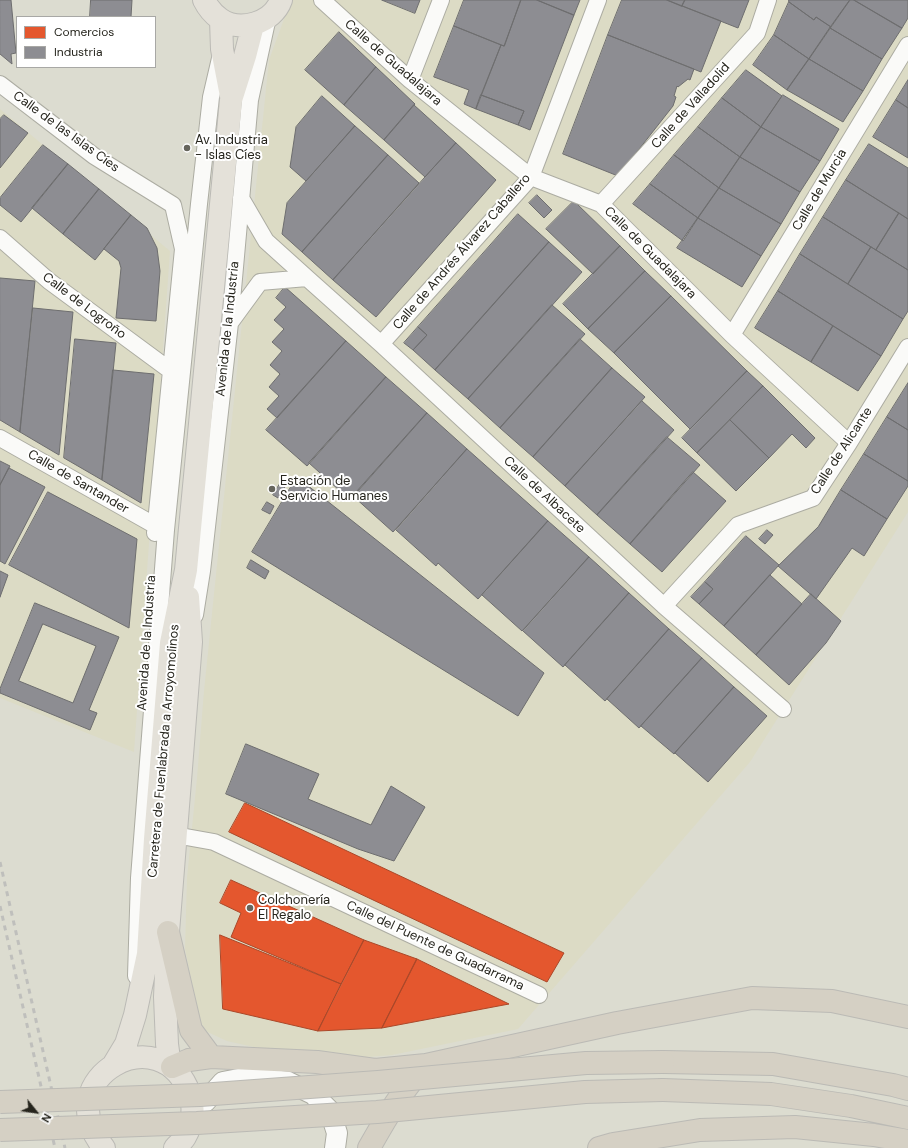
<!DOCTYPE html>
<meta charset="utf-8">
<style>
body{margin:0}
#map{position:relative;width:908px;height:1148px;overflow:hidden;background:#dcdcd0;font-family:"DM Sans",sans-serif}
canvas{display:block}
.legend{position:absolute;left:16px;top:16px;width:140px;height:52px;box-sizing:border-box;background:#fff;border:1px solid #a8a8a5;margin:0;padding:5px 7px;list-style:none;font-size:12px;color:#26251d}
.legend li{display:flex;align-items:center;gap:8px;height:20px}
.legend b{width:20px;border:1px solid #a8a8a5}
.north{position:absolute;left:16px;top:1092px;width:40px;height:40px;-webkit-text-stroke:3px #fff;paint-order:stroke;rotate:120deg;font-size:11px;font-weight:700;line-height:16px;text-align:center;color:#26251d}
.north::after{content:'';display:block;margin:auto;width:14px;height:18px;background:#26251d;clip-path:polygon(50% 0,100% 100%,50% 72%,0 100%)}
</style>
<div id="map">
<canvas width="908" height="1148"></canvas>
<ul class="legend">
<li><b style="height:11px;background:#e4572e"></b>Comercios</li>
<li><b style="height:11px;background:#8d8d92"></b>Industria</li>
</ul>
<div class="north">N</div>
</div>
<script>
const c = document.querySelector('canvas').getContext('2d');
c.lineJoin = 'round';
function paint(path, color) { c.fillStyle = color; c.fill(path, 'evenodd'); }
function stroke(path, color, width, dash) { c.strokeStyle = color; c.lineWidth = width; c.lineCap = dash ? 'butt' : 'round'; c.setLineDash(dash || []); c.stroke(path); }
function write(font, color, halo, rows, align = 'center') {
  c.font = font + ' "DM Sans",sans-serif'; c.lineWidth = 4; c.setLineDash([]); c.textBaseline = 'middle'; c.strokeStyle = halo; c.fillStyle = color; for (const [text, x, y, turn = 0] of rows) {
    c.save(); c.translate(x, y); c.rotate((+turn || 0) * Math.PI / 180); c.textAlign = isNaN(turn) ? turn : align; if (halo) c.strokeText(text, 0, 0); c.fillText(text, 0, 0); c.restore();
  }
}
paint(new Path2D(`
 M291,0H908V512L750,762L518,1029L392,1055L317,1061L227,1041L201,1029L185,949L187,878L197,778L204,691L269,60Z
 M0,109L170,251L134,752L0,698Z`), '#dcdbc5');
const shops = new Path2D(`
 M245,803L564,953L547,982L229,832Z
 M231,880L364,940L341,984L231,937L241,913L220,903Z
 M220,935L341,984L318,1031L223,1009Z
 M364,940L417,959L382,1028L318,1031Z
 M417,959L509,1004L382,1028Z`);
paint(shops, '#e4572e');
stroke(shops, '#ab4829', 1);
const industry = new Path2D(`
 M0,0H11L16,53L11,54L12,64L0,54Z
 M91,0H132L131,17H90Z
 M382,0H420L415,13Z
 M464,0H521L504,46L454,26Z
 M521,0H537L574,15L530,130L518,125L524,111L481,95L501,45L504,46Z
 M537,0H580L574,15Z
 M622,0H667L721,21L701,72L608,35Z
 M667,0H685L682,6Z
 M685,0H749L738,28L682,6Z
 M789,0H850L831,27L816,17L814,20L789,2Z
 M850,0H854L902,28L882,59L830,28Z
 M854,0H908V18L902,28Z
 M789,2L814,20L816,17L831,27L809,59L774,35Z
 M454,26L501,45L476,109L464,104L469,90L434,77Z
 M830,28L882,59L863,91L809,59Z
 M339,32L376,67L344,105L305,70Z
 M608,35L694,69L690,80L688,79L678,87L677,86L674,96L676,97L673,106L618,176L563,154Z
 M774,35L809,59L787,90L753,65Z
 M809,59L863,91L843,122L787,90Z
 M376,67L415,104L384,140L344,105Z
 M746,70L782,96L761,127L722,98Z
 M908,80V108L896,100Z
 M481,95L524,111L518,125L476,109Z
 M783,95L839,129L820,161L761,127Z
 M322,96L355,126L306,181L290,167L296,127Z
 M722,98L761,127L740,157L698,127Z
 M896,100L908,108V158L873,137Z
 M414,105L456,143L425,177L384,140Z
 M4,115L28,133L0,168V119Z
 M355,126L388,155L302,252L282,234L287,203Z
 M698,127L740,157L719,188L674,155Z
 M761,127L820,161L800,192L740,157Z
 M456,143L496,180L376,317L333,280Z
 M869,144L908,168V219L846,180Z
 M43,145L68,164L21,222L0,205V198Z
 M388,155L419,183L333,280L302,252Z
 M674,155L719,188L698,218L650,184Z
 M740,157L800,192L781,224L719,188Z
 M68,164L99,189L63,234L32,208Z
 M846,180L899,213L876,250L823,217Z
 M650,184L698,218L683,241L633,204Z
 M719,188L781,224L761,256L698,218Z
 M99,189L131,215L95,260L63,234Z
 M537,195L552,210L544,218L529,203Z
 M574,201L620,246L593,274L546,229Z
 M899,213L908,219V270L876,250Z
 M518,214L549,242L435,370L413,350L427,335L418,327Z
 M131,215L147,228L157,248L160,271L156,321L116,318L121,268L119,261L104,249Z
 M823,217L871,247L848,284L800,254Z
 M698,218L761,256L742,287L677,248Z
 M549,242L582,272L468,399L435,370Z
 M620,246L645,271L588,329L563,304Z
 M871,247L908,270V311L903,319L848,284Z
 M800,254L903,319L881,356L778,291Z
 M645,271L671,296L614,353L588,329Z
 M0,278L35,281L20,432L0,420Z
 M285,287L346,341L277,418L267,409L279,396L269,387L280,374L270,365L282,351L272,342L284,329L274,320L286,307L276,298Z
 M778,291L833,326L811,362L755,328Z
 M671,296L747,371L690,429L614,353Z
 M552,305L585,334L500,428L468,399Z
 M33,308L73,312L59,455L20,432Z
 M833,326L881,356L858,391L811,362Z
 M418,327L427,335L413,350L404,343Z
 M75,339L116,343L102,480L64,458Z
 M580,339L612,368L533,457L500,428Z
 M346,341L386,377L307,466L266,430Z
 M612,368L645,397L565,486L533,457Z
 M113,370L154,374L141,503L102,480Z
 M747,371L763,386L697,453L682,438Z
 M386,377L427,413L350,500L309,463Z
 M908,383V430L887,417Z
 M763,386L815,438L806,448L792,434L769,458L730,420Z
 M642,401L674,430L597,515L565,486Z
 M427,413L467,449L393,532L353,496Z
 M887,417L908,430V481L864,454Z
 M730,420L769,458L736,491L697,453Z
 M667,437L700,465L630,544L597,515Z
 M467,449L548,521L478,599L438,563L436,566L396,530Z
 M864,454L908,481V486L887,519L841,490Z
 M0,461L10,466L0,485Z
 M9,468L45,487L5,564L0,561V485Z
 M693,472L726,501L662,572L630,544Z
 M297,477L544,673L518,716L252,552Z
 M283,479L288,482L278,498L273,495Z
 M841,490L887,519L864,556L852,548L816,599L778,566L818,527Z
 M48,492L137,539L129,628L9,565Z
 M267,502L274,506L270,514L262,510Z
 M548,521L589,557L522,631L482,595Z
 M767,530L773,535L765,544L759,539Z
 M746,536L779,565L724,626L699,604L713,589L705,582Z
 M589,557L629,593L563,667L523,631Z
 M251,560L269,571L265,579L247,568Z
 M0,571L8,575L0,597Z
 M770,575L802,604L756,655L724,626Z
 M705,582L713,589L699,604L691,597Z
 M629,593L669,629L605,701L565,665Z
 M811,594L841,621L826,643L789,685L756,655Z
 M35,603L119,637L89,710L97,713L90,730L0,693V689ZM43,624L96,646L73,703L19,681Z
 M669,629L702,658L639,728L607,699Z
 M702,658L734,687L674,754L641,726Z
 M734,687L767,716L708,782L675,753Z
 M246,744L319,774L308,799L371,825L391,786L425,807L394,861L358,849L226,794Z`);
paint(industry, '#8d8d92');
stroke(industry, '#6e6e6f', 1);
const minor = new Path2D(`
 M322,0L410,80L531,177L601,204L732,335L849,443
 M410,80L441,0
 M0,84L94,156L173,205
 M601,204L757,33L768,0
 M0,238L49,281L171,371
 M307,278L381,344L664,606L783,709
 M230,323L260,282L307,278L266,241L241,198
 M732,335L908,45
 M381,344L531,177L598,0
 M0,438L156,526
 M155,533L183,249L173,205
 M664,606L738,525L813,498L849,443L908,347
 M195,615L202,571L230,323L250,100L268,17
 M175,835L214,842L539,995
 M136,976L139,878L166,530L199,204L211,97L221,54`);
const tertiary = new Path2D(`
 M205,1102L223,1082L249,1077L288,1082L313,1094L330,1111L337,1133L335,1148`);
const primary = new Path2D(`
 M204,0C208,8 213,14 220,19C240,33 273,23 281,0
 M221,20L222,49L231,96
 M114,1064L126,1044L135,1015L148,954L155,839L171,643L186,570L231,100L245,56L253,25
 M170,1066L167,1044L165,997L168,932L191,642L188,597
 M104,1148C46,1078 162,1014 190,1095C195,1108 192,1125 185,1137C183,1141 178,1144 175,1148`);
const motorway = new Path2D(`
 M168,932L191,1030L211,1057
 M663,1062L773,1064L893,1085L908,1089
 M172,1067L189,1060L211,1057L317,1062L375,1070L426,1065L617,1023L752,998L832,1001L908,1017
 M663,1090L771,1094L851,1106L908,1118
 M369,1148C385,1120 401,1091 424,1067
 M599,1148L613,1144L700,1130L795,1127L874,1135L908,1141`);
stroke(minor, '#acaca2', 18);
stroke(tertiary, '#acaca2', 22);
stroke(primary, '#bbbab5', 24);
stroke(motorway, '#bbbab5', 24);
stroke(minor, '#fafaf8', 16);
stroke(tertiary, '#fafaf8', 20);
stroke(primary, '#e4e1d9', 22);
stroke(motorway, '#d5d0c4', 22);
stroke(new Path2D(`
 M0,862L65,1148
 M0,906L55,1148`), '#bfbfbc', 3, [5, 5]);
const motorwayBridge = new Path2D(`
 M0,1102L200,1095L378,1082L586,1063L663,1062
 M0,1130L197,1123L377,1112L585,1092L663,1090`);
stroke(motorwayBridge, '#bbbab5', 24, []);
stroke(motorwayBridge, '#d5d0c4', 22);
for (const [x, y, r, color] of [
 [187,148,4,"#66655c"],
 [272,489,4,"#66655c"],
 [250,908,4,"#66655c"]
]) { const dot = new Path2D(); dot.arc(x, y, r, 0, 2 * Math.PI); c.fillStyle = color; c.fill(dot); stroke(dot, '#fff', 1.5); }
write('13px', '#26251d', '#fff', [
 ["Calle de Guadalajara",393,63,41],
 ["Calle de Valladolid",691,106,-48],
 ["Calle de las Islas Cíes",66,132,36],
 ["Calle de Murcia",820,190,-59],
 ["Calle de Andrés Álvarez Caballero",462,252,-49],
 ["Calle de Guadalajara",650,253,45],
 ["Calle de Logroño",84,306,37],
 ["Avenida de la Industria",228,329,-84],
 ["Calle de Alicante",842,451,-57],
 ["Calle de Santander",78,482,30],
 ["Calle de Albacete",544,495,43],
 ["Avenida de la Industria",147,643,-86],
 ["Carretera de Fuenlabrada a Arroyomolinos",164,751,-85],
 ["Calle del Puente de Guadarrama",435,946,25]
]);
write('13px', '#26251d', '#fff', [
 ["Av. Industria",195,141],
 ["- Islas Cíes",195,156],
 ["Estación de",280,482],
 ["Servicio Humanes",280,497],
 ["Colchonería",258,901],
 ["El Regalo",258,916]
], 'left');
</script>
